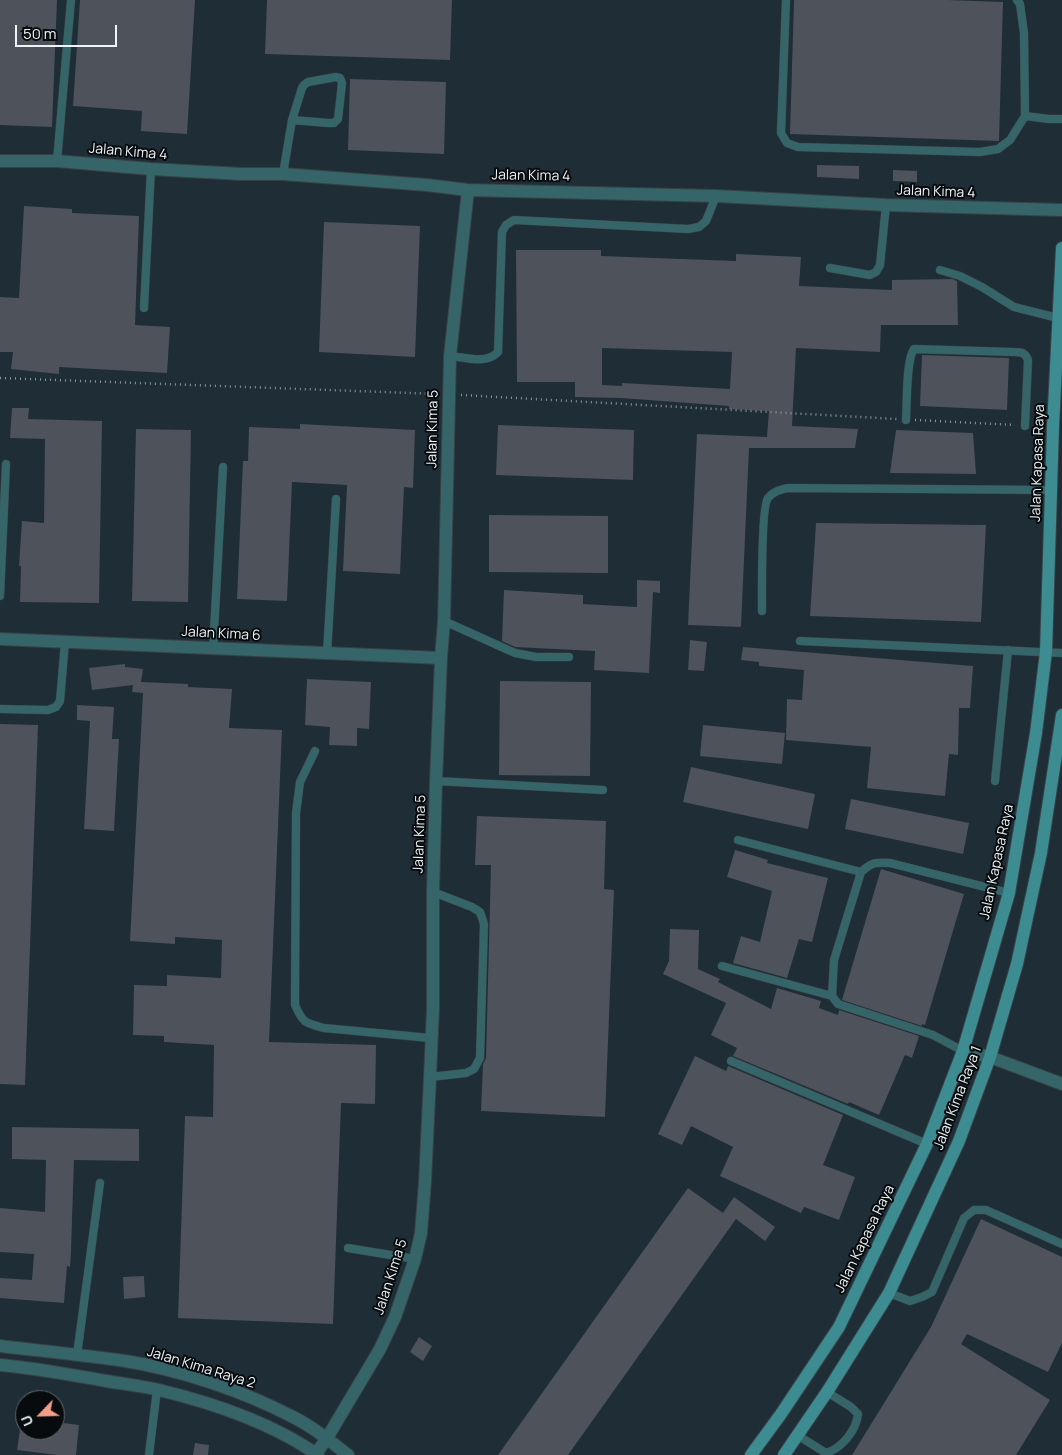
<!DOCTYPE html>
<style>
body{margin:0}
#map{position:relative;width:1062px;height:1455px;overflow:hidden;background:#1a2328;font-family:Manrope,sans-serif}
canvas{display:block}
.north{position:absolute;left:15px;top:1390px;width:50px;height:50px;box-sizing:border-box;background:#080b0e;border:1px solid #64686b;border-radius:50%;rotate:246deg;font-size:14px;font-weight:700;line-height:20px;text-align:center;color:#edf4f7}
.north::after{content:'';display:block;margin:auto;width:18px;height:22px;background:#f49e89;clip-path:polygon(50% 0,100% 100%,50% 72%,0 100%)}
.scale{position:absolute;left:15px;top:25px;width:102px;height:22px;box-sizing:border-box;border:2px solid #edf4f7;border-top:0;padding-left:6px;font-size:15px;line-height:18px;white-space:nowrap;color:#edf4f7;-webkit-text-stroke:4px #080b0e;paint-order:stroke}
</style>
<div id="map">
<canvas width="1062" height="1455"></canvas>
<div class="north">U</div>
<div class="scale">50 m</div>
</div>
<script>
const c = document.querySelector('canvas').getContext('2d');
c.lineJoin = 'round';
function paint(path, color) { c.fillStyle = color; c.fill(path, 'evenodd'); }
function stroke(path, color, width, dash) { c.strokeStyle = color; c.lineWidth = width; c.lineCap = dash ? 'butt' : 'round'; c.setLineDash(dash || []); c.stroke(path); }
function write(font, color, halo, rows, align = 'center') {
  c.font = font + ' Manrope,sans-serif'; c.lineWidth = 4; c.setLineDash([]); c.textBaseline = 'middle'; c.strokeStyle = halo; c.fillStyle = color; for (const [text, x, y, turn = 0] of rows) {
    c.save(); c.translate(x, y); c.rotate((+turn || 0) * Math.PI / 180); c.textAlign = isNaN(turn) ? turn : align; if (halo) c.strokeText(text, 0, 0); c.fillText(text, 0, 0); c.restore();
  }
}
paint(new Path2D(`
 M0,0H1062V1455H0ZM25,1400H55V1430H25Z`), '#1e2d36');
paint(new Path2D(`
 M0,0H57L52,127L0,125Z
 M80,0H195L187,134L141,131L142,111L73,106Z
 M267,0H452L450,60L265,54Z
 M794,0H948L1003,2L999,141L790,134Z
 M350,79L446,82L444,154L348,150Z
 M817,165L859,166V179L817,177Z
 M893,170L917,171V182L893,181Z
 M24,206L72,209V213L139,216L135,325L170,327L167,373L59,367V374L11,369L13,352H0V297L19,298Z
 M324,222L420,226L415,357L319,352Z
 M516,250H601V256L736,261V254L801,257L799,286L892,290V280L952,279L957,281L958,325H881L880,352L796,348L792,426L858,429L855,448H749L741,627L688,625L697,434L767,437L769,411L729,409V406L621,398L575,397V382H517ZM602,348L732,352L730,389L622,383V386L602,385Z
 M922,355L1009,358L1007,410L920,406Z
 M12,408H29L28,419L102,421L99,603L20,602L21,566H19L22,521L44,523L45,439L10,438Z
 M300,424L415,430L413,488L404,487L400,574L343,571L347,485L292,482L287,601L237,599L243,461H248L249,427L300,429Z
 M498,425L634,430L633,480L496,475Z
 M136,429L191,430L188,602L132,601Z
 M896,430L973,433L976,474L890,473Z
 M489,515L608,516V573L489,572Z
 M816,523L986,525L981,622L810,616Z
 M637,580L660,581V593L653,592L649,673L594,670L595,651L515,647L502,641L504,590L583,595V604L637,607Z
 M690,640L707,642L704,671L688,670Z
 M743,647L973,666L970,708H959L958,755L949,754L945,796L867,788L871,747L786,740L787,699L802,700L804,670L759,666V662L741,660Z
 M125,664V667L143,669L141,682L188,684V687L232,689L229,728L282,730L269,1042L376,1045L375,1104L341,1103L333,1324L178,1318L185,1116L213,1117L214,1045L164,1042V1036L133,1035L134,985L167,986V975L221,978L222,940L175,937V944L130,941L143,693L132,692L133,685L92,690L89,668Z
 M307,679L371,682L369,729L357,728V746L329,745L330,727L305,725Z
 M500,681L591,682L590,776L499,775Z
 M77,705L114,707L112,739H119L114,831L84,829L90,721L77,720Z
 M0,724L38,725L25,1085L0,1084Z
 M703,725L785,733L782,764L700,756Z
 M691,767L815,794L808,829L683,802Z
 M851,799L969,823L963,854L845,829Z
 M477,816L606,821L604,889L614,890L605,1117L481,1111L483,1064L486,1058L491,865H475Z
 M735,850L768,860L767,863L828,878L812,942L799,939L787,978L733,963L741,936L760,942L772,891L727,877Z
 M881,869L964,894L925,1025L922,1024V1026L842,1000Z
 M670,929L699,930L698,969L720,979L718,982L771,1009L777,988L821,1001L819,1008L838,1015L839,1010L919,1036L912,1058L905,1055L879,1115L849,1102L848,1104L733,1056L737,1048L711,1035L726,1003L663,974L669,961Z
 M695,1056L726,1071L728,1066L843,1115L823,1165L855,1177L839,1220L804,1207L801,1213L720,1176L733,1147L691,1126L682,1145L658,1134Z
 M12,1127L139,1129V1161L74,1160L71,1251L70,1267L67,1266L64,1303L0,1298V1278L32,1280L34,1254L0,1252V1208L45,1212L46,1160L12,1159Z
 M688,1188L723,1213L734,1197L775,1227L765,1241L736,1219L568,1455H498Z
 M981,1219L1062,1257V1343L1048,1372L967,1334L961,1344L1050,1400L1016,1455H852L931,1327Z
 M144,1276L145,1297L124,1299L123,1277Z
 M419,1337L432,1346L423,1361L410,1352Z
 M55,1422L79,1425L76,1455H57L17,1450L20,1430H55Z
 M195,1443L209,1445L208,1455H193Z`), '#4d525b');
const lane = new Path2D(`
 M786,0L781,133L787,143L798,147L980,152L998,149L1010,140L1025,116L1024,33L1020,4L1017,0
 M1025,116L1049,119H1062
 M57,161L71,0
 M283,174L292,120L302,88L304,85L308,82L336,77L340,78L342,83L338,119L334,123H328L292,120
 M830,268L870,275L876,272L880,265L886,205
 M940,270L960,276L982,287L1014,307L1058,318
 M144,308L151,169
 M450,356C465,357 486,365 498,352L502,232L506,225L514,220L688,229L699,227L706,221L716,196
 M906,420C907,405 906,359 914,349L1013,352C1021,352 1025,352 1028,360L1025,426
 M0,596L6,464
 M762,611C762,594 761,507 768,498C774,491 780,490 788,488L1052,490
 M444,621L515,653L536,657H569
 M800,641L1062,653
 M213,649L223,467
 M327,654L336,499
 M0,709L48,710L56,707L60,701L65,642
 M315,751L300,782L296,813L295,1005C303,1023 305,1023 324,1028L430,1038
 M436,781L603,790
 M995,781L1008,650
 M738,840L861,872
 M722,966L832,996
 M963,1051L933,1035L838,1004L832,996L834,960L861,872C872,862 876,862 890,863L1009,893
 M731,1061L927,1144
 M430,1077L466,1073L474,1069L480,1058L484,924L480,912L472,907L433,892
 M348,1248L415,1259
 M889,1293L910,1301L922,1297L932,1292L964,1218L974,1210H986L1062,1244
 M77,1355L100,1183
 M797,1435L826,1453C842,1448 856,1431 858,1414L851,1407L827,1392
 M149,1455L157,1389`);
const street = new Path2D(`
 M0,161H57L151,169L241,174H283L427,185L468,190L716,196L886,205L1062,210
 M0,639L441,658
 M963,1051L990,1057L1062,1084
 M0,1346C42,1351 84,1355 125,1361C178,1369 243,1391 291,1416C312,1426 330,1441 348,1455
 M0,1365C36,1368 71,1375 106,1381C124,1384 142,1386 159,1390C213,1403 272,1423 318,1455
 M316,1454L327,1438L380,1349L395,1317L415,1259L421,1233L425,1182L430,1077L433,1008V892L436,781L441,658L444,621L450,356L468,190`);
const secondary = new Path2D(`
 M751,1455L781,1414L839,1327L927,1144L963,1051L1009,893L1036,733L1046,652L1053,427L1062,248
 M784,1455L827,1392L889,1293L959,1141L990,1057L1017,964L1041,853L1062,715`);
stroke(lane, '#384045', 9);
stroke(street, '#384045', 14);
stroke(secondary, '#384045', 14);
stroke(new Path2D(`
 M0,378L438,394
 M461,395L897,419
 M915,420L1015,425`), '#8e969a', 2.5, [1, 4]);
stroke(lane, '#366569', 8);
stroke(street, '#366569', 12);
stroke(secondary, '#3c8c91', 12);
write('14px', '#edf4f7', '#080b0e', [
 ["Jalan Kima 4",128,152,5],
 ["Jalan Kima 4",531,176,1],
 ["Jalan Kima 4",936,192,2],
 ["Jalan Kima 5",433,429,-89],
 ["Jalan Kapasa Raya",1038,463,-88],
 ["Jalan Kima 6",221,634,3],
 ["Jalan Kima 5",420,834,-88],
 ["Jalan Kapasa Raya",997,862,-78],
 ["Jalan Kima Raya 1",958,1098,-69],
 ["Jalan Kapasa Raya",865,1239,-64],
 ["Jalan Kima 5",391,1277,-72],
 ["Jalan Kima Raya 2",201,1368,17]
]);
</script>
